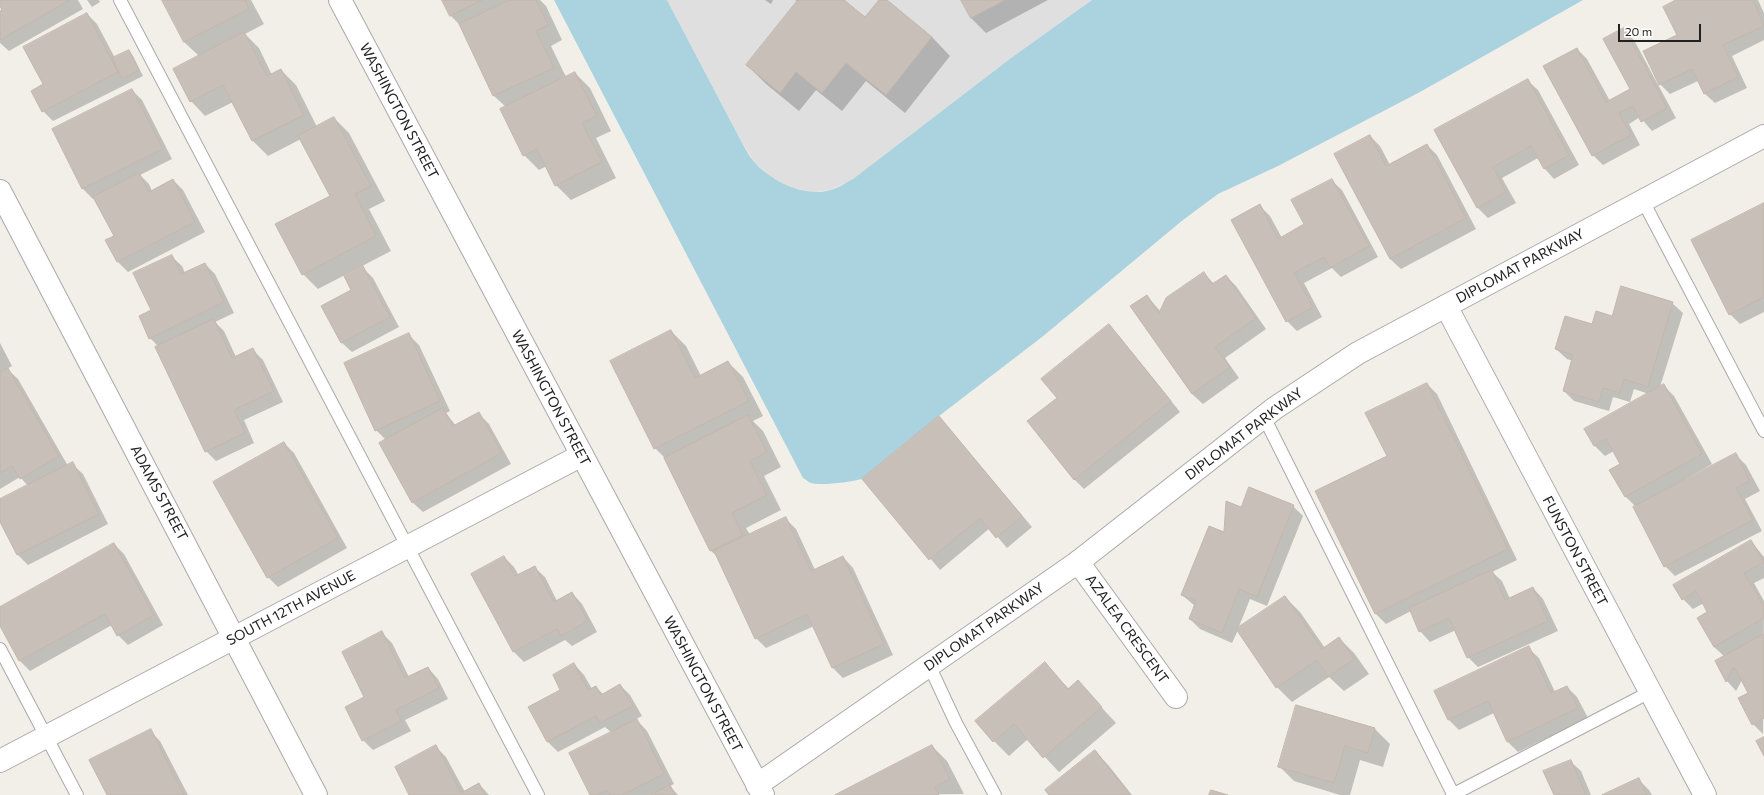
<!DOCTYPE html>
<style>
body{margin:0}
#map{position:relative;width:1764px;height:795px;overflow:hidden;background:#f2efe9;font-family:Commissioner,sans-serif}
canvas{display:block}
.scale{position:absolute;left:1618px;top:24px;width:83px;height:18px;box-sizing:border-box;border:2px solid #222;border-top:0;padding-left:5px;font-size:12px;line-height:14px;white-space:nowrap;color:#222;-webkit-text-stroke:3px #fff;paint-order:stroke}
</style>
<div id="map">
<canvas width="1764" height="795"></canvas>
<div class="scale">20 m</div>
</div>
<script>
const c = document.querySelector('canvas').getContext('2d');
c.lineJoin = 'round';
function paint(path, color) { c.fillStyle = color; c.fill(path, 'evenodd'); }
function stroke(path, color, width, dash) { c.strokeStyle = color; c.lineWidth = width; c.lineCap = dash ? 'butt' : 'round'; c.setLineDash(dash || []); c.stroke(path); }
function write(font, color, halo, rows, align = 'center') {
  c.font = font + ' Commissioner,sans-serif'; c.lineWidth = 4; c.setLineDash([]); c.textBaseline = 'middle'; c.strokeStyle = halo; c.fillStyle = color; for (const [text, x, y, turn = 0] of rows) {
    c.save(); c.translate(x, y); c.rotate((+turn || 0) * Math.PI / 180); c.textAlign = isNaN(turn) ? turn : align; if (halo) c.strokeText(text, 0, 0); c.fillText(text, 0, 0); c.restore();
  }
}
paint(new Path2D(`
 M667,0H1092L1011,58L853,179L831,190L811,192L789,187L771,177L755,163L741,141Z`), '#e0dfdf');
paint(new Path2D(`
 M554,0H667L741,141C745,148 750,158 756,164C775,183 804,197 831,190C839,188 846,182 853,179L1011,58L1092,0H1583L1420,92L1278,166L1218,194L1183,220L1042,337L939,416L862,479C851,482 821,486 811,483C808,482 805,479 803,478Z`), '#aad3df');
paint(new Path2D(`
 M0,0H78L83,9L9,51L0,43V12L4,10Z
 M87,0H99L100,2L92,7Z
 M164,0H251L264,24L245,34L259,48L272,75L281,70L296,85L317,127L334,118L349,133L385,201L369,209L391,251L318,289L303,274L331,196L301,139L268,156L253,141L233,102L205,116L191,101L199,56L184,42Z
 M443,0H540L546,6L562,40L551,46L566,77L575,73L590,88L611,131L596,138L616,178L571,200L556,185L547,166L539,170L524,155L506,107L494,96L460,25L450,15Z
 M765,0H773L771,4Z
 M795,0H843L865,19L880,0H885L932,37L950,56L905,113L866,81L842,111L816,90L799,111L766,84L747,65L798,2Z
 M962,0H1048L986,33L971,18Z
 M1679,0H1758L1764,13V40L1732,56L1747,88L1715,103L1704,93L1698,81L1670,94L1660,84L1678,36Z
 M87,14L97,24L115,58L129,51L133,56L143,76L53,121L43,111L44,85Z
 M1624,30L1634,40L1676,118L1652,131L1640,117L1629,124L1640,145L1603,165L1593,155L1577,49L1587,59L1610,101L1631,89Z
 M1527,80L1538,90L1579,165L1554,179L1544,168L1538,158L1502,178L1516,203L1488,218L1478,208L1436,130Z
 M132,90L142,100L172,159L140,175L149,184L152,191L173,180L183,190L205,232L128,272L118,262L107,240L115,236L95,198L93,199L83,189L53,130Z
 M1370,136L1380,146L1390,165L1427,145L1437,155L1476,229L1401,269L1390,259Z
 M1331,180L1342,190L1378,257L1341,277L1332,268L1304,283L1322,317L1297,331L1287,321L1259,205L1270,216L1282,238L1306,224Z
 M1764,204V312L1740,324L1730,314Z
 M171,256L182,266L185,273L205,264L215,274L234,313L215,322L224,331L236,357L253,350L263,360L283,402L244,420L254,443L216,461L206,451L159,347L150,338L152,311Z
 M363,268L373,278L399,327L352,352L341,342L353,290Z
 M1204,273L1214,284L1226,276L1236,286L1266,329L1225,358L1239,378L1203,404L1192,394L1132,306L1147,296L1161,312Z
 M1672,303L1683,313L1660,387L1664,386L1674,396L1712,464L1684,480L1685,481L1736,455L1746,465L1760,491L1745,499L1762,531L1675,576L1665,566L1636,507L1625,496L1622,464L1614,451L1605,456L1595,446L1586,429L1649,394L1634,389L1630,402L1613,397L1609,411L1574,401L1564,391L1573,361L1567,359L1556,349L1592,325L1613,317Z
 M1109,326L1119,336L1180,412L1084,489L1074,479L1058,398Z
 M671,331L686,346L701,376L728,362L743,377L763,416L753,421L763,431L781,467L764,476L781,510L746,528L750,535L786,519L796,529L815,570L843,557L853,568L893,655L843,678L833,668L814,626L766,648L756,638L719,558L711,551L665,458L655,448Z
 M409,335L419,345L450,411L446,413L456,426L479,414L489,424L511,464L423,512L412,502L386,440L376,430Z
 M0,343L12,366L7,369L18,379L68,466L72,464L83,474L108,524L28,565L18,555L0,519V500L28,486L20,477L0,489Z
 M1427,384L1437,394L1517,560L1492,572L1502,581L1510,599L1533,588L1543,599L1558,631L1478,667L1468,657L1456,630L1430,642L1420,631L1411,611L1386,624L1375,613L1388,457Z
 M939,417L1032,527L1007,548L990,528L940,570L864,479Z
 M284,443L294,453L347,548L278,587L268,577Z
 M1293,506L1303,516L1267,606L1250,599L1238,629L1285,597L1300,612L1325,648L1339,638L1354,653L1369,674L1344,691L1329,677L1292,702L1277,687L1238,630L1232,643L1200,629L1190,619L1195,606L1182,595L1242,509Z
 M1751,541L1764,557V578L1754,583L1764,601L1763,734L1753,724L1749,693L1742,680L1736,691L1727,681L1716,661L1725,657L1714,647L1709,612L1704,603L1693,609L1683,599Z
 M114,544L124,554L163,625L128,645L118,635L112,625L30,671L20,661L0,624V608Z
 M504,557L514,567L519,576L534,567L545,577L557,601L572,593L582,604L597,632L572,646L565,640L524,662L514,652L472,575Z
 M382,633L392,643L409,677L428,668L438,679L448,699L405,720L411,731L373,750L363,740L366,697Z
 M1528,648L1539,658L1555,692L1567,687L1577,697L1588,718L1518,752L1508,742L1494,713L1459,730L1449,720Z
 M1044,663L1069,689L1078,682L1116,723L1059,772L1028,739L1009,756L994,741Z
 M574,664L584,675L592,689L596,687L603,694L620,685L630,695L642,716L636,719L647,731L674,784L670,786L678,795H591L612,733L605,727L558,752L548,742L529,707L562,690Z
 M1297,706L1375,729L1390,744L1383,767L1360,760L1350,795H1340L1294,781L1279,766Z
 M150,731L160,741L188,795H108Z
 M932,746L947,761L964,794L838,795Z
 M436,747L446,757L465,792L479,784L489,795H410Z
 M1095,751L1109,766L1132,795H1050Z
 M1570,761L1581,771L1591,795H1555Z
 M1639,780L1649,790L1652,795H1604Z`), '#0003');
const building = new Path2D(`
 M0,0H70L0,40V11L2,10L0,6Z
 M162,0H245L249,9L184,42Z
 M442,0H482L450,16Z
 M510,0H536L548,25L536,31L554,68L493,96L459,24Z
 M798,0H844L865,17L879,0H887L932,37L886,95L846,63L822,93L796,72L780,93L746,65Z
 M961,0H1005L971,18Z
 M1676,0H1753L1764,26L1723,45L1738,77L1704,94L1692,69L1659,85L1643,51L1677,35L1663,7Z
 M87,13L118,72L42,112L31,91L43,84L23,47Z
 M1624,28L1667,108L1641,122L1633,106L1619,113L1631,135L1592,156L1543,66L1577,48L1606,102L1630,89L1603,39Z
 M244,32L267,76L281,69L304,115L252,141L223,85L190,102L173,69Z
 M129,50L139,70L122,79L112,58Z
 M575,72L597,116L582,123L602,162L555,186L537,149L523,156L500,109Z
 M1528,79L1569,155L1544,169L1531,146L1493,167L1506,192L1477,208L1434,130Z
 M132,89L163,149L82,189L52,129Z
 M334,117L371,186L355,194L376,236L302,275L275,224L330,196L298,136Z
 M1370,135L1386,166L1427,144L1466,218L1390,259L1334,154Z
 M139,173L149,192L173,179L195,222L117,262L105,240L114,236L93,197Z
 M1332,179L1369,246L1330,268L1324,257L1294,273L1313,307L1286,322L1231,220L1260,204L1278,239L1304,224L1291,200Z
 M1764,203V297L1729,315L1691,240Z
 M172,255L181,274L205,263L224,302L149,339L139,316L151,310L133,273Z
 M363,266L390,317L341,343L321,306L351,290L344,276Z
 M1204,272L1212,284L1226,275L1256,318L1215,347L1230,367L1192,394L1130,306L1147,295L1159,313L1166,298Z
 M1621,286L1673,302L1648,387L1624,379L1620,393L1603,388L1599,402L1563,391L1573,355L1555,349L1565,316L1592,324L1596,311L1612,316Z
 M214,319L232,358L253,348L274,391L234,410L245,433L205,452L155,347Z
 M1109,324L1171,401L1074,480L1027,421L1057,398L1041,379Z
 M671,330L695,378L728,361L749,401L654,449L610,361Z
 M409,333L440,401L375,431L344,363Z
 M8,368L59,456L20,479L12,466L0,473V373Z
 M1427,383L1508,549L1375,614L1315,491L1387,456L1365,413Z
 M1664,384L1702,454L1625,497L1609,470L1620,464L1606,439L1594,446L1584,429Z
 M443,408L453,426L479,412L502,453L412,503L379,443Z
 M748,415L767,452L750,461L767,495L732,513L743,535L710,551L664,458Z
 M939,416L1022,516L996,538L980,518L929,560L862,479Z
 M284,442L338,538L267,578L213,482Z
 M1736,453L1750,481L1736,488L1753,520L1664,567L1633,507Z
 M73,462L99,514L17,555L0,522V499Z
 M1249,487L1294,505L1257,597L1239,589L1222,633L1189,619L1196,601L1181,595L1209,526L1224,532L1226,501L1241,507Z
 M786,517L811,571L843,556L884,644L832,668L807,614L755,639L714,551Z
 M1751,540L1764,562L1744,573L1764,606V618L1714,647L1697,618L1707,612L1696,591L1682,600L1673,585Z
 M114,543L154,615L117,636L105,614L19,661L0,626V607Z
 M504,556L515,576L535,566L554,602L572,592L588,621L561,636L557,629L513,652L471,574Z
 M1492,570L1505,600L1533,587L1548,621L1467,658L1449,618L1419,632L1409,608Z
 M1285,596L1322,649L1339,637L1354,659L1328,677L1317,660L1276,688L1236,629Z
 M382,631L405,678L428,667L439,688L396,710L401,721L362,741L345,707L364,697L342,652Z
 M1764,634V718L1752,725L1738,698L1748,693L1734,667L1726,682L1715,661Z
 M1529,646L1551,693L1567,686L1578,708L1507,742L1488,701L1448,720L1434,691Z
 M1045,662L1068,689L1078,680L1102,707L1043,758L1014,724L993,742L975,721Z
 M574,663L588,690L596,686L601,695L620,684L633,706L600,723L596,716L547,742L528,707L560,690L553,675Z
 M1296,705L1375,728L1368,753L1345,746L1334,783L1278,767Z
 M637,719L664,774L622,795H610L607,790L596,795H590L569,753Z
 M151,729L184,795H107L89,760Z
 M1764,737V756L1756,741Z
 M436,745L461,793L479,783L485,795H409L395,767Z
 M932,745L950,779L935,787L939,795H835Z
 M1095,750L1130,795H1049L1045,790Z
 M1571,760L1586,795H1554L1543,771Z
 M1639,778L1647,795H1602Z
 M670,785L675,795H651Z
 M1211,790L1228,795H1209Z`);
paint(building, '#c7bfb8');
stroke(building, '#c4b6ab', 1);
const service = new Path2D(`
 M120,0L538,795
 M1643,201L1764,431
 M1264,417L1453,794
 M0,649L77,795
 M929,665L956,723L995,795
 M1452,795L1650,692`);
const minor = new Path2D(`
 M340,0L582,455
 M0,191L316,795
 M1446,306L1705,795
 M1078,562L1176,697`);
const tertiary = new Path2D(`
 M0,761L582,455L763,795
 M757,785L1078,562L1275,408L1358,353L1764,136`);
stroke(service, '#a9a9a9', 14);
stroke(minor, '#a9a9a9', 24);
stroke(tertiary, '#a9a9a9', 24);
stroke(service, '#fff', 12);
stroke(minor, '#fff', 22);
stroke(tertiary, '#fff', 22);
write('14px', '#222', '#fff', [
 ["WASHINGTON STREET",399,111,62],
 ["DIPLOMAT PARKWAY",1520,266,-28],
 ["WASHINGTON STREET",551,398,62],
 ["DIPLOMAT PARKWAY",1244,434,-37],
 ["ADAMS STREET",159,493,62],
 ["FUNSTON STREET",1575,551,62],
 ["SOUTH 12TH AVENUE",291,608,-28],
 ["DIPLOMAT PARKWAY",984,627,-35],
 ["AZALEA CRESCENT",1127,629,54],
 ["WASHINGTON STREET",703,684,62]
]);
</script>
